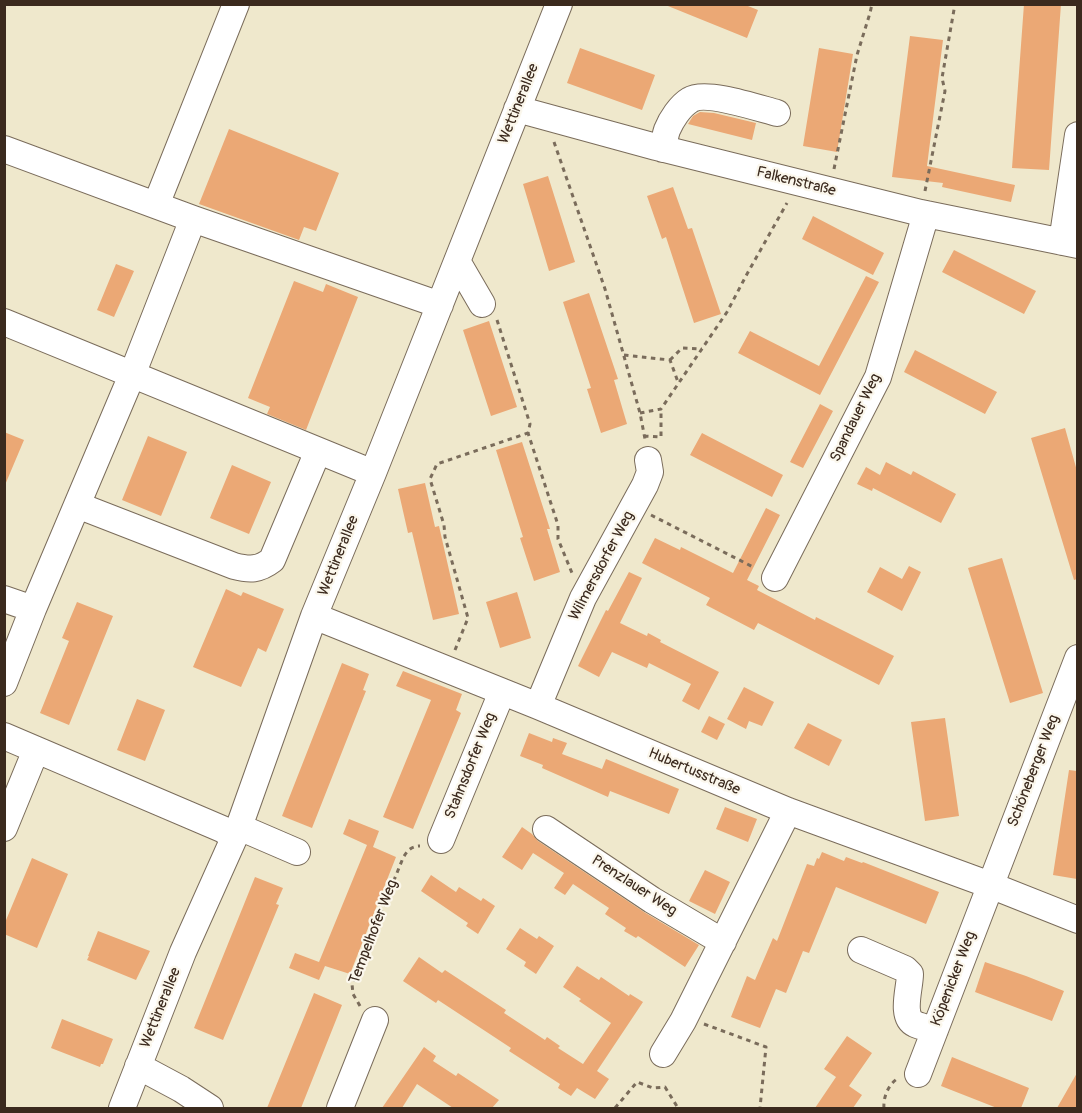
<!DOCTYPE html>
<meta charset="utf-8">
<style>
body{margin:0}
#map{position:relative;width:1082px;height:1113px;overflow:hidden;background:#efe8cc;font-family:Pangolin,sans-serif}
canvas{display:block}
.frame{position:absolute;inset:0;border:6px solid #3b2a1e;pointer-events:none}
</style>
<div id="map">
<canvas width="1082" height="1113"></canvas>
<div class="frame"></div>
</div>
<script>
const c = document.querySelector('canvas').getContext('2d');
c.lineJoin = 'round';
function paint(path, color) { c.fillStyle = color; c.fill(path, 'evenodd'); }
function stroke(path, color, width, dash) { c.strokeStyle = color; c.lineWidth = width; c.lineCap = dash ? 'butt' : 'round'; c.setLineDash(dash || []); c.stroke(path); }
function write(font, color, halo, rows, align = 'center') {
  c.font = font + ' Pangolin,sans-serif'; c.lineWidth = 4.5; c.setLineDash([]); c.textBaseline = 'middle'; c.strokeStyle = halo; c.fillStyle = color; for (const [text, x, y, turn = 0] of rows) {
    c.save(); c.translate(x, y); c.rotate((+turn || 0) * Math.PI / 180); c.textAlign = isNaN(turn) ? turn : align; if (halo) c.strokeText(text, 0, 0); c.fillText(text, 0, 0); c.restore();
  }
}
paint(new Path2D(`
 M663,4H743L758,10L747,38Z
 M1024,4H1061L1049,170L1012,168Z
 M910,36L943,40L927,166L1015,185L1011,202L942,187L943,183L892,177Z
 M580,48L655,75L642,110L567,83Z
 M819,48L853,54L837,152L803,146Z
 M700,112L714,113L756,123L752,140L688,124L693,116Z
 M229,129L339,173L316,231L304,227L299,240L199,204Z
 M548,176L575,262L549,271L523,184Z
 M673,187L688,229L692,228L721,314L694,323L666,237L662,239L647,196Z
 M813,216L884,253L873,275L802,239Z
 M954,250L1036,291L1024,314L942,272Z
 M116,264L134,271L114,317L97,310Z
 M866,276L879,282L820,395L738,353L750,331L819,366Z
 M294,281L323,292L326,284L358,297L306,430L267,414L270,407L248,398Z
 M589,293L618,379L614,380L627,424L601,433L587,389L591,388L563,302Z
 M489,321L517,407L491,416L463,330Z
 M915,350L997,392L985,414L904,372Z
 M820,404L833,411L803,468L790,462Z
 M1065,428L1077,471V579L1074,580L1031,438Z
 M4,432L24,440L5,485H4Z
 M702,433L783,475L772,497L690,455Z
 M148,436L187,452L161,516L122,500Z
 M522,442L550,529H547L560,572L534,581L520,538L523,537L496,450Z
 M886,462L911,475L913,471L956,494L941,523L873,488L872,491L857,484L866,467L880,475Z
 M232,465L271,482L249,534L210,518Z
 M425,483L435,527L439,526L459,614L433,620L412,532L408,533L398,489Z
 M766,508L780,515L747,580L759,586L757,590L815,620L816,617L894,656L879,685L758,623L754,630L706,605L710,598L642,563L655,538L680,550L681,547L733,573Z
 M1002,558L1043,693L1010,703L968,568Z
 M909,566L921,572L902,611L867,592L880,567L902,579Z
 M629,572L642,578L620,623L647,636L648,633L661,640L660,642L719,672L699,710L682,701L691,684L649,663L647,668L612,652L599,677L578,666L606,610L608,611Z
 M226,589L241,596L243,592L284,609L266,652L258,648L241,687L193,667Z
 M517,592L531,638L500,648L486,602Z
 M77,602L113,616L69,725L40,713L69,641L62,638Z
 M342,663L369,674L363,690L366,691L312,828L282,816Z
 M403,671L462,694L456,710L461,713L413,829L383,817L431,700L396,686Z
 M744,687L774,702L762,726L749,721L746,729L727,719Z
 M137,699L165,710L145,761L117,750Z
 M709,716L725,724L717,740L701,732Z
 M945,718L959,816L925,821L911,722Z
 M808,723L842,740L829,766L794,748Z
 M529,733L552,742L553,738L567,743L562,754L602,769L606,759L679,789L669,814L610,791L608,797L542,768L543,765L520,756Z
 M1069,770L1077,771V879L1053,875Z
 M725,807L757,819L748,842L716,829Z
 M349,819L379,831L373,847L396,857L350,974L325,966L319,980L289,968L295,953L319,962L367,845L343,834Z
 M522,827L532,834L538,841L644,912L699,945L685,967L638,936L636,938L624,931L626,928L605,914L609,908L573,884L565,895L554,888L564,873L533,853L522,870L502,857Z
 M822,852L844,861L846,857L862,863L863,862L939,892L926,924L836,887L809,953L803,951L786,993L776,989L760,1028L731,1017L747,976L755,980L773,938L777,941L807,864L814,866L817,858L819,859Z
 M32,858L68,874L37,948L4,934V925Z
 M705,870L730,882L715,914L689,901Z
 M431,875L456,892L459,887L481,901L483,898L495,906L478,934L466,926L468,923L421,891Z
 M255,877L283,888L276,904L279,905L223,1040L194,1028Z
 M520,928L537,939L539,936L554,946L536,974L524,966L526,962L506,949Z
 M98,931L150,951L136,980L87,960L89,956H88Z
 M419,957L442,973L445,970L506,1010L504,1013L545,1040L547,1037L560,1046L558,1048L583,1064L611,1023L579,1001L581,999L563,987L577,966L599,980L601,977L629,996L630,994L643,1002L597,1071L609,1079L595,1099L577,1088L571,1096L558,1088L560,1084L509,1051L511,1048L438,1000L436,1003L403,981Z
 M985,962L1026,976L1064,991L1052,1021L975,992Z
 M314,993L342,1005L301,1108H267Z
 M62,1019L113,1039L103,1064H101L100,1067L51,1048Z
 M847,1036L872,1053L849,1086L862,1095L853,1108H815L836,1077L824,1069Z
 M424,1047L436,1056L433,1061L456,1076L458,1073L499,1100L492,1108H453L417,1084L402,1108H382Z
 M952,1057L1029,1088L1021,1108H997L941,1086Z
 M1077,1073V1108H1057Z`), '#eba875');
const minor = new Path2D(`
 M517,109L656,147L921,213L1078,245
 M4,149L193,219L440,305
 M663,149C664,143 665,136 667,130C671,120 680,106 690,100C705,90 758,108 777,113
 M156,205L236,4
 M1062,242L1078,135
 M457,261L482,304
 M4,322L373,473
 M77,505L234,566C250,570 259,570 272,560L318,451
 M775,578L878,377L926,214
 M4,599L33,609
 M314,616L538,706L788,811L990,885L1078,920
 M4,683L33,609L132,375L193,219
 M538,706L583,598L645,485L650,472L648,460
 M4,736L222,829L234,837
 M239,827L297,852
 M4,828L36,750
 M546,829L652,900L723,942
 M441,840L502,692
 M861,950L905,969L910,974C910,988 900,1017 915,1024C921,1027 929,1028 935,1030
 M663,1054L683,1021L788,811
 M138,1066L181,1089L210,1108
 M918,1074L1078,658
 M122,1108L183,952L239,827L314,616L373,473L559,4
 M340,1108L375,1020`);
stroke(minor, '#7a6c5b', 28);
stroke(new Path2D(`
 M554,142L605,289L640,413L645,439
 M834,169L857,55L870,13L872,4
 M925,191L945,91L942,78L955,4
 M497,320L530,424L528,433L558,525V539L572,573
 M624,355L670,360L678,382
 M670,360L682,348L702,349
 M640,413L661,409L727,312L747,274L787,203
 M644,436L661,437V409
 M651,515L755,568
 M455,650L468,618L445,537L444,525L430,479L437,464L528,433
 M360,1006L353,994L352,984L403,858C407,851 411,846 420,846
 M704,1024L766,1047L760,1108
 M615,1108L637,1082L653,1088L665,1087L678,1108
 M884,1108C883,1098 888,1085 897,1079`), '#7a6c5b', 3, [4.5, 4.5]);
stroke(minor, '#fff', 26);
write('15px', '#3b2a1e', '#fbf7ec', [
 ["Wettinerallee",519,104,-68],
 ["Falkenstraße",796,182,14],
 ["Spandauer Weg",856,418,-64],
 ["Wettinerallee",339,556,-68],
 ["Wilmersdorfer Weg",602,566,-62],
 ["Stahnsdorfer Weg",471,766,-68],
 ["Schöneberger Weg",1034,771,-69],
 ["Hubertusstraße",694,772,23],
 ["Prenzlauer Weg",634,886,33],
 ["Tempelhofer Weg",374,932,-69],
 ["Köpenicker Weg",954,979,-69],
 ["Wettinerallee",161,1008,-68]
]);
</script>
